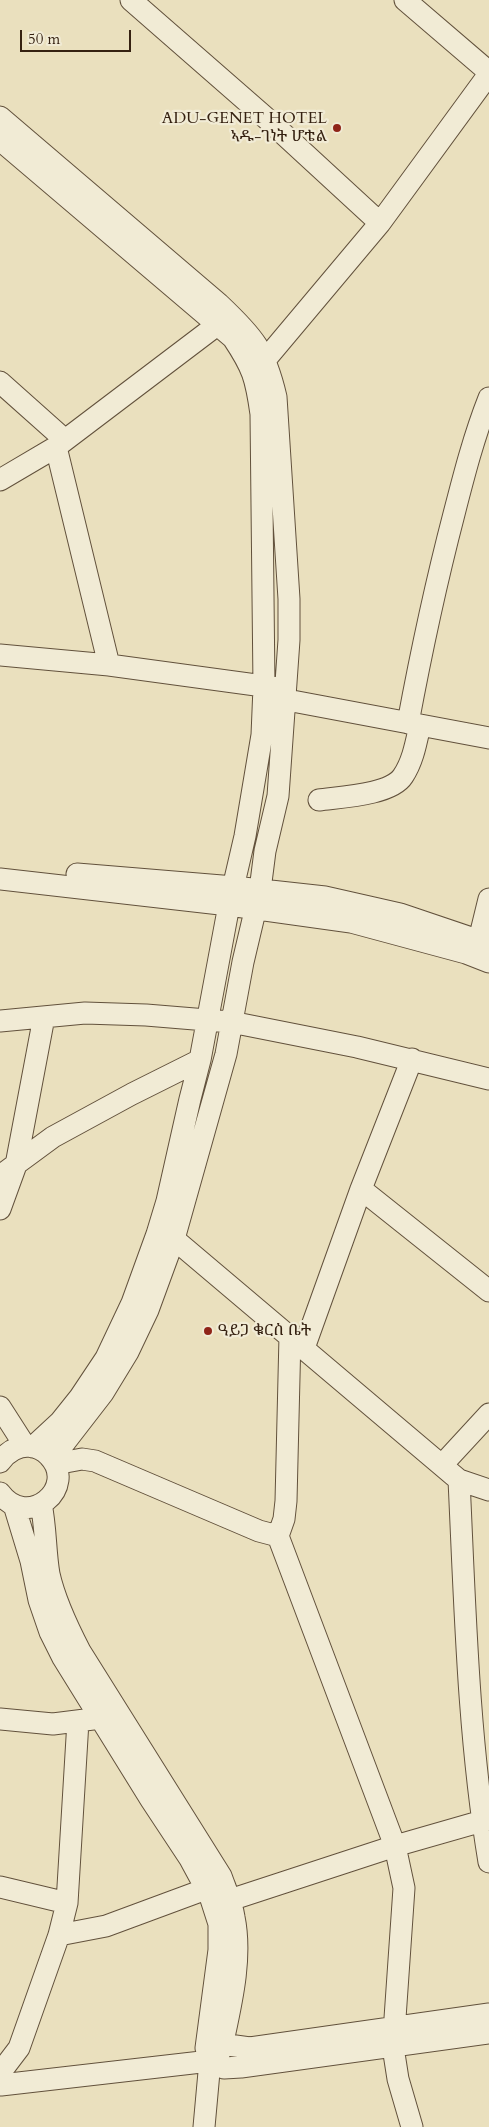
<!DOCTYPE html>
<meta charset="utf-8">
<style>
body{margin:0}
#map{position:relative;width:489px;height:2127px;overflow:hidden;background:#eae0be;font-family:Cardo,serif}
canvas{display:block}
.scale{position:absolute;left:20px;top:30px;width:111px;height:22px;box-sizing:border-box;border:2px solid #352111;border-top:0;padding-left:6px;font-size:15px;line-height:18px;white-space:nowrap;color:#352111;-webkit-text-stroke:4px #f1ebd5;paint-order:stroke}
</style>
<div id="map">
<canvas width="489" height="2127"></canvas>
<div class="scale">50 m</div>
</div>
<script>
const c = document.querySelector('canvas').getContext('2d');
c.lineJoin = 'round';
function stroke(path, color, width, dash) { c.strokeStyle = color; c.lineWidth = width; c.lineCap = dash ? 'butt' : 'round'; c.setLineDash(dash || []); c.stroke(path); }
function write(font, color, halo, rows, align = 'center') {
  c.font = font + ' Cardo,"Noto Serif Ethiopic",serif'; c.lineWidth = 4.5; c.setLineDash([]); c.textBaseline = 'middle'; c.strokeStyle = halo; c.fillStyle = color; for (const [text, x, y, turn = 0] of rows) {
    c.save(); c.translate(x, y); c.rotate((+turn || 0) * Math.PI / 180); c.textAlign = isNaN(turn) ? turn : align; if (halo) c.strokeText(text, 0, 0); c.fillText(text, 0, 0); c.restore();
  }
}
const minor = new Path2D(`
 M131,0L266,118L380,223
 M405,0L489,72
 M0,117L219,304C254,337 265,350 276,397L289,599V640L278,796L265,851L260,890L243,962L226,1054L174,1239L148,1310L128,1352L103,1393L52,1459
 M0,140L233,338C253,368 256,378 261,414L264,687L262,735L245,836L229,905L200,1060L190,1099L167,1201L157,1234L132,1303L106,1358L80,1397L60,1422L33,1447
 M256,367L265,360L380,223L489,74
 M0,382L65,440
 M56,447L109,665
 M0,480L56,447L217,325L225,316
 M0,655L109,665L278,688
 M271,697L489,738
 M408,723C421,653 436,583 454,514C464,475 474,436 489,398
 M319,800C340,797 391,795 403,776C413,761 416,743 420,725
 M77,874L234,887L325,897L400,914L489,944
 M0,879L229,905L351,922L466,953L489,962
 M479,940L489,899
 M0,1021L85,1013L146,1015L231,1022L357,1047L489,1079
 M0,1176L53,1137L132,1094L200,1060
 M361,1189L489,1291
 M0,1209L16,1165L44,1017
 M162,1236L174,1239L459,1480L489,1490
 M290,1336L286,1501L284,1519L278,1536L395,1846L404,1888L393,2047L398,2079L412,2127
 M304,1348L361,1189L412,1059
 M0,1407L25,1446
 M0,1462C7,1452 16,1446 29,1446C37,1447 44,1450 49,1456C79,1487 28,1531 0,1493
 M55,1464L82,1459L95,1461L259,1531L278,1536
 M442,1465L489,1414
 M459,1480C465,1607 468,1736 489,1862
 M41,1504C46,1527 45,1551 49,1574C55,1601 67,1626 80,1651L221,1876C226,1890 232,1903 234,1917C242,1956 232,2000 224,2037L228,2045L250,2048L489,2014
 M14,1505L31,1561L39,1600L50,1632L63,1658L151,1800L190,1859L210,1896L219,1924V1950L206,2048L210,2061L224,2068L241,2067L489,2033
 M0,1719L53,1724L93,1719
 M0,1887L67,1903
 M230,1900L395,1846L489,1819
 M59,1935L106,1926L206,1889
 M0,2073L19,2048L59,1935L67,1903L78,1721
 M1,2085L210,2061L220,2052
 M204,2127L210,2061`);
stroke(minor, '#62513c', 23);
stroke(minor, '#f1ebd5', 21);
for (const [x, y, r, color] of [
 [337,128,5,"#8f2418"],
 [208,1331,5,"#8f2418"]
]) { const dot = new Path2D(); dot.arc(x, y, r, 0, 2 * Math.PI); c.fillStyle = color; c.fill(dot); stroke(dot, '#f1ebd5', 2); }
write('16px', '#352111', '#f1ebd5', [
 ["ADU-GENET HOTEL",327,119],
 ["ኣዱ-ገነት ሆቴል",327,137],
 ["ዓይጋ ቁርስ ቤት",218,1331,"left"]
], 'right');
</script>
